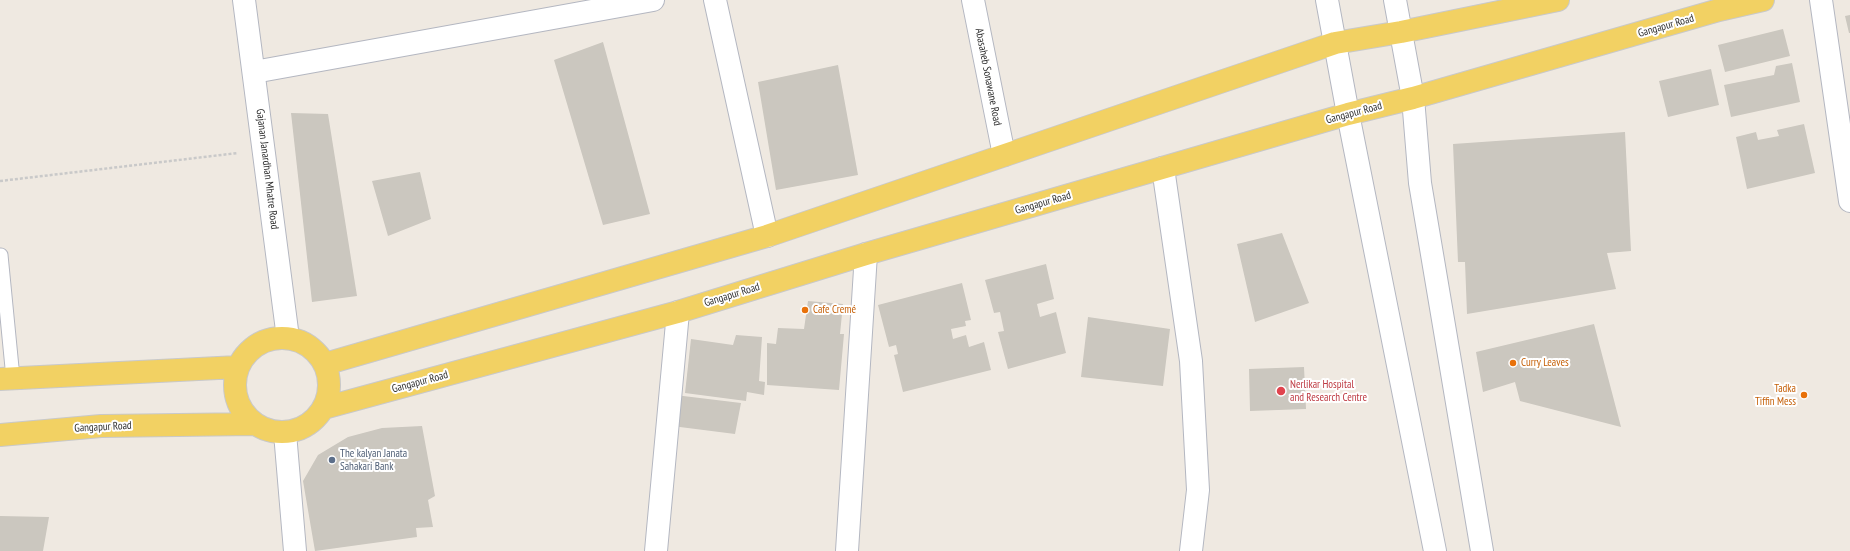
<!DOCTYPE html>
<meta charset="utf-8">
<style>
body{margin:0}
canvas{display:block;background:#efe9e1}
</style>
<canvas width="1850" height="551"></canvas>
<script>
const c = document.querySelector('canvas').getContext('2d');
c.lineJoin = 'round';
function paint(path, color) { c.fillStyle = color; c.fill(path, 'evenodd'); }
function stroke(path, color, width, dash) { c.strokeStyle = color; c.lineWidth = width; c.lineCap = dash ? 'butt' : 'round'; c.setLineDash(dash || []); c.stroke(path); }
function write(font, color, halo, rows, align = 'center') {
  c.font = font + ' "PT Sans Narrow",sans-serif'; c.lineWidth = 4; c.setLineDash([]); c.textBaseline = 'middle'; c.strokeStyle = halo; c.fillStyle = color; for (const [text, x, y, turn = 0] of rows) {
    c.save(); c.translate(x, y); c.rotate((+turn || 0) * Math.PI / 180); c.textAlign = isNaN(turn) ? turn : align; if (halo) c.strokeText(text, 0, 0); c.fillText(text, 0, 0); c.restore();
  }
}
paint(new Path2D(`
 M1850,15V33H1849L1845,16Z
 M1783,29L1790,56L1725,72L1718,45Z
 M603,42L650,214L603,225L554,60Z
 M1792,63L1800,102L1731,117L1724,85L1774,75L1776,66Z
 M838,65L858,175L776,190L758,82Z
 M1711,69L1719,105L1668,117L1659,81Z
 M291,113L328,114L357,296L312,302Z
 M1804,124L1815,173L1747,189L1736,137L1756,132L1758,140L1779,136L1777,130Z
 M1625,132L1631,251L1607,253L1616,289L1467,314L1465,262H1458L1453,144Z
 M420,172L431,219L388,236L372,181Z
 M1282,233L1309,303L1255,322L1237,244Z
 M1046,264L1054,299L1037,304L1040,317L1056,312L1066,353L1008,369L998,332L1004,331L1000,312L994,313L985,280Z
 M962,283L971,320L965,321L966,326L951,329L953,339L966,335L969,347L984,342L991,370L903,392L894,355L898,354L896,345L889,347L878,305Z
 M808,301L843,304L840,334H844L839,390L767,385V343L776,344L778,328L804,329Z
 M1088,317L1170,329L1163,386L1081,377Z
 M1594,324L1621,427L1520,401L1515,382L1483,392L1476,352Z
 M736,335L762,337L759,381L765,382L764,395L747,392L746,401L685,393L691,339L733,345Z
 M1304,367L1306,409L1250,411L1249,369Z
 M675,395L741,403L735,434L672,426Z
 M422,426L435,496L428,500L433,527L416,528L417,537L315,551L303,481L318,455L348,437L382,428Z
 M0,516L49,517L43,551H0Z`), '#cbc7bf');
const service = new Path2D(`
 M1,255L13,378`);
const minor = new Path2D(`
 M715,0L767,236
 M973,0L1004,155
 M1821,0L1850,201
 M254,72L653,0
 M1163,168L1191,361L1198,490L1191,551
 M285,433L295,551
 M656,551L678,312
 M847,551L866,254`);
const tertiary = new Path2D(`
 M244,0L288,338`);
const secondary = new Path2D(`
 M1327,0L1348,114L1435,551
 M1395,0L1413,98L1420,183L1482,551`);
const primary = new Path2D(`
 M235 385a47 47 0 1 1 94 0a47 47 0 1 1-94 0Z
 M325,364L767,236L1335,43L1401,32L1558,0
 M0,379L238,367
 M324,408L678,312L866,254L1348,114L1413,98L1719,10L1763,0
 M0,435L101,426L254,424`);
stroke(service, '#b4b7c1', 15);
stroke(minor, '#b4b7c1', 24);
stroke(tertiary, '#b4b7c1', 24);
stroke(secondary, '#b4b7c1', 24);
stroke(primary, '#c9c9c9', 24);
stroke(new Path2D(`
 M0,181L238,153`), '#c9c9c9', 2.5, [3, 2]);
stroke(service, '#fff', 13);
stroke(minor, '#fff', 22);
stroke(tertiary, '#fff', 22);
stroke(secondary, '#fff', 22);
stroke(primary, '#f2d163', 22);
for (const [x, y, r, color] of [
 [805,310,4,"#e8710a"],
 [1513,363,4,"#e8710a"],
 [1281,391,5,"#e0444e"],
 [1804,395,4,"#e8710a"],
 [332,460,4,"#5c6f8a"]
]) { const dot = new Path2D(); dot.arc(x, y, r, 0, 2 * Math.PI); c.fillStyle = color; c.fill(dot); stroke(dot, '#fff', 1.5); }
write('11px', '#2e2e2e', '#fff', [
 ["Gangapur Road",1666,26,-16],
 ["Abasaheb Sonawane Road",988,77,79],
 ["Gangapur Road",1354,113,-15],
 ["Gajanan Janardhan Mhatre Road",267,169,83],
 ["Gangapur Road",1043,203,-16],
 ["Gangapur Road",732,295,-17],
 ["Gangapur Road",420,382,-15],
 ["Gangapur Road",103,427,-3]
]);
write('11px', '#c56008', '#fff', [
 ["Cafe Cremé",813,310],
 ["Curry Leaves",1521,363],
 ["Tadka",1796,389,"right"],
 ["Tiffin Mess",1796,402,"right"]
], 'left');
write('11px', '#be3a42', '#fff', [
 ["Nerlikar Hospital",1290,385],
 ["and Research Centre",1290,398]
], 'left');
write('11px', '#4e5e75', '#fff', [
 ["The kalyan Janata",340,454],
 ["Sahakari Bank",340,467]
], 'left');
</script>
